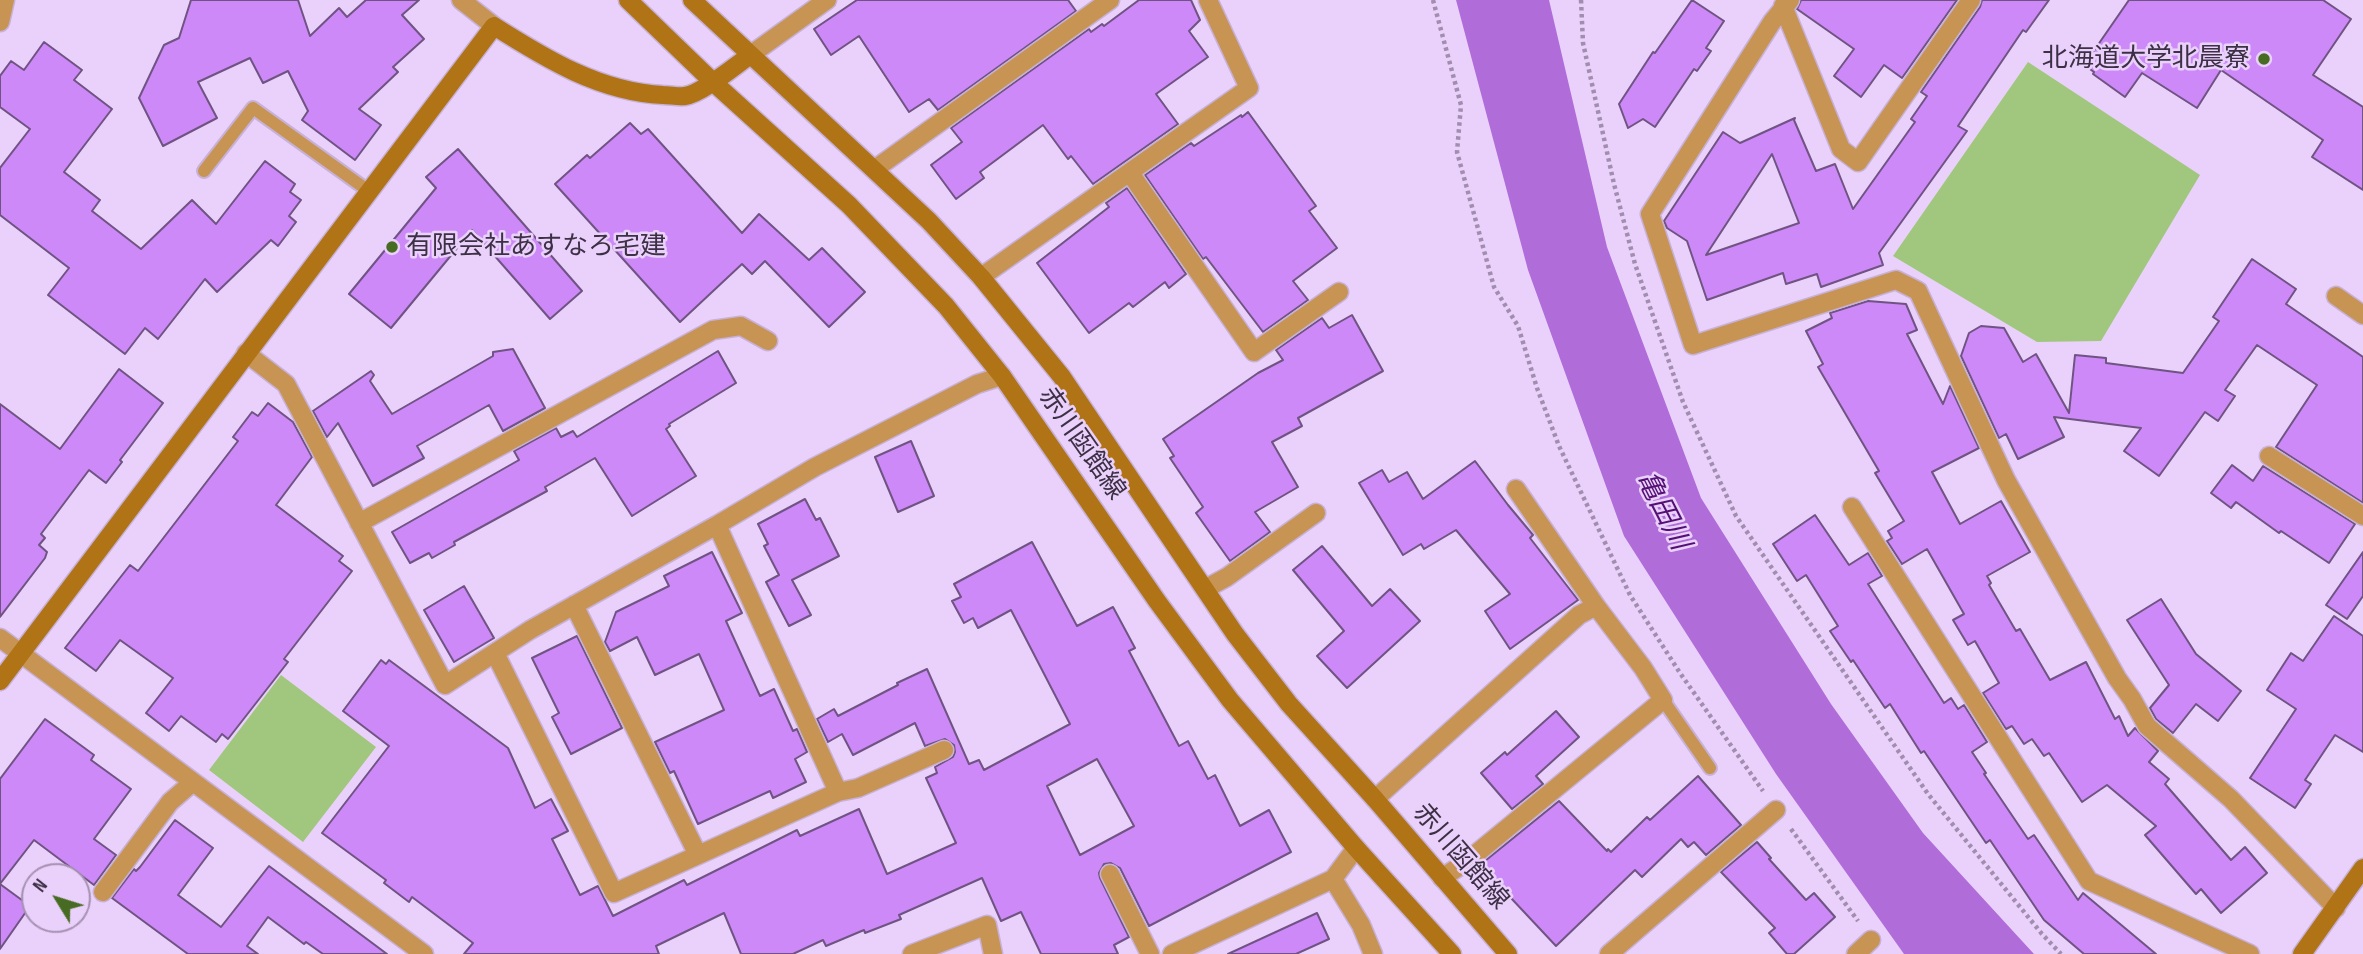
<!DOCTYPE html>
<meta charset="utf-8">
<style>
body{margin:0}
#map{position:relative;width:2363px;height:954px;overflow:hidden;background:#ead1fb;font-family:"Sofia Sans Condensed",sans-serif}
canvas{display:block}
.north{position:absolute;left:21px;top:863px;width:70px;height:70px;box-sizing:border-box;background:#ead1fb;border:2px solid #a591b2;border-radius:50%;rotate:308deg;font-size:19px;font-weight:700;line-height:28px;text-align:center;color:#3d3045}
.north::after{content:'';display:block;margin:auto;width:24px;height:32px;background:#486b23;clip-path:polygon(50% 0,100% 100%,50% 72%,0 100%)}
</style>
<div id="map">
<canvas width="2363" height="954"></canvas>
<div class="north">N</div>
</div>
<script>
const c = document.querySelector('canvas').getContext('2d');
c.lineJoin = 'round';
function paint(path, color) { c.fillStyle = color; c.fill(path, 'evenodd'); }
function stroke(path, color, width, dash) { c.strokeStyle = color; c.lineWidth = width; c.lineCap = dash ? 'butt' : 'round'; c.setLineDash(dash || []); c.stroke(path); }
function write(font, color, halo, rows, align = 'center') {
  c.font = font + ' "Sofia Sans Condensed","Noto Sans JP",sans-serif'; c.lineWidth = 5; c.setLineDash([]); c.textBaseline = 'middle'; c.strokeStyle = halo; c.fillStyle = color; for (const [text, x, y, turn = 0] of rows) {
    c.save(); c.translate(x, y); c.rotate((+turn || 0) * Math.PI / 180); c.textAlign = isNaN(turn) ? turn : align; if (halo) c.strokeText(text, 0, 0); c.fillText(text, 0, 0); c.restore();
  }
}
paint(new Path2D(`
 M2028,62L2200,175L2101,341L2037,342L1893,256Z
 M281,675L376,747L303,842L209,770Z`), '#a0c77d');
paint(new Path2D(`
 M1456,0H1549L1607,247L1701,498L1831,704L1923,833L2034,954H1904L1776,774L1624,536L1528,270Z`), '#b06dd9');
const building = new Path2D(`
 M191,0H298L310,36L339,8L347,17L366,0H419L402,15L424,39L393,67L398,72L359,109L381,125L355,160L302,120L308,111L288,71L263,83L250,58L198,82L217,118L163,146L139,98L164,45L179,38Z
 M857,0H1068L1076,11L938,110L929,99L909,112L859,36L831,55L814,29Z
 M1139,0H1191L1200,20L1189,31L1208,57L1156,94L1178,124L1093,184L1071,156L1068,159L1043,125L980,172L984,178L956,199L931,165L962,142L951,128L1089,29L1091,32L1102,24L1104,26Z
 M1692,0L1724,21L1706,48L1711,51L1697,71L1694,69L1655,127L1643,119L1628,128L1619,104L1653,52L1655,53Z
 M1801,0H1957L1902,78L1884,65L1861,97L1834,76L1854,49L1797,9Z
 M1982,0H2049L2026,32L2023,30L1958,126L1967,131L1879,253L1883,265L1821,287L1817,274L1786,284L1783,273L1707,300L1687,241L1667,228L1664,221L1723,132L1740,143L1795,118L1794,120L1816,171L1835,164L1853,209L1915,122L1911,119L1927,96L1921,92L1980,7ZM1772,154L1799,223L1706,255Z
 M2129,0H2323L2351,19L2313,75L2363,107V190L2312,157L2323,140L2221,70L2197,108L2142,73L2125,97L2093,74L2094,72L2084,65Z
 M44,42L82,70L74,80L112,109L64,172L100,200L92,211L141,249L192,200L216,224L265,161L295,184L290,192L301,200L289,216L296,222L278,246L271,240L217,292L205,279L158,339L145,328L125,354L48,295L69,268L0,215V168L30,129L0,107V76L11,61L24,70Z
 M1248,112L1316,206L1309,211L1337,248L1293,281L1308,300L1263,332L1206,257L1203,259L1145,175L1191,143L1194,146L1241,115L1242,117Z
 M630,123L641,134L648,129L742,233L759,214L809,260L822,248L865,292L829,327L765,261L752,274L742,264L680,322L555,184L587,155L590,158Z
 M458,149L582,291L550,319L472,230L391,328L349,294L436,188L426,177Z
 M1127,188L1186,274L1169,288L1165,282L1133,307L1129,303L1089,333L1037,263L1109,207L1106,203Z
 M2252,259L2296,289L2286,304L2363,357V503L2276,447L2317,385L2257,345L2225,390L2235,396L2218,421L2205,412L2159,476L2124,451L2141,428L2054,417L2064,437L2018,459L2006,434L1999,438L1961,356L1969,333L1981,326L2004,328L2023,362L2036,354L2069,413L2075,355L2106,358V363L2183,373L2219,321L2213,317Z
 M1868,301L1906,304L1917,330L1907,334L1943,404L1950,386L1979,448L1932,472L1960,524L2001,501L2030,552L1987,576L1991,583L1989,585L2016,631L2020,629L2050,680L2086,662L2115,719L2119,716L2128,736L2135,728L2158,751L2149,762L2169,779L2165,784L2231,860L2245,847L2267,873L2221,913L2201,889L2196,894L2145,835L2156,826L2107,785L2082,802L2049,753L2044,756L2032,739L2024,744L2012,726L2006,729L1983,693L1999,683L1975,641L1968,645L1953,620L1964,614L1927,549L1902,564L1887,541L1892,538L1888,531L1904,521L1875,473L1879,471L1818,367L1823,364L1806,331L1832,318L1830,313Z
 M1352,315L1383,371L1298,418L1302,426L1272,442L1298,487L1255,512L1270,532L1230,561L1196,513L1203,507L1170,458L1174,456L1163,439L1258,373L1283,360L1276,350L1322,318L1329,328Z
 M513,349L545,408L503,431L489,405L417,446L424,458L373,486L338,423L327,437L313,411L371,371L374,375L370,381L392,414L493,356V352Z
 M718,351L736,383L669,424L670,426L666,429L696,476L632,516L595,458L545,487L547,491L454,542L455,545L432,558L429,553L410,563L392,532L519,460L514,451L556,428L561,437L573,431L577,437Z
 M119,369L163,403L120,460L122,462L106,483L89,470L41,534L45,538L39,545L47,552L45,558L0,617V404L60,449Z
 M268,403L293,422L312,457L276,505L343,556L339,561L352,571L284,659L288,662L228,739L222,734L216,742L181,716L169,731L146,713L173,678L120,640L96,671L65,648L130,565L138,571L238,441L233,437L252,412L258,416Z
 M911,441L934,496L898,512L875,457Z
 M1475,461L1508,505L1533,535L1530,538L1578,600L1510,649L1485,611L1510,594L1456,530L1424,549L1421,544L1403,555L1359,483L1382,470L1389,482L1407,472L1423,499Z
 M2232,465L2253,481L2263,466L2355,524L2329,563L2281,531L2279,533L2236,502L2231,508L2211,493Z
 M805,499L816,520L820,518L839,556L792,580L811,615L789,626L766,582L779,575L764,546L768,544L758,524Z
 M1815,515L1849,565L1868,553L1882,576L1868,584L1944,703L1951,698L1958,709L1964,705L1987,742L1972,752L1986,773L1984,774L2028,839L2034,835L2078,900L2083,893L2156,954H2084L2044,920L1990,840L1986,843L1924,751L1921,753L1890,704L1885,708L1853,660L1851,662L1830,631L1838,626L1806,575L1797,581L1773,544Z
 M1032,542L1077,626L1113,607L1135,648L1129,651L1179,746L1188,741L1208,779L1215,775L1240,826L1269,810L1291,852L1149,926L1120,868L1111,863L1104,864L1099,873L1100,878L1129,937L1114,945L1118,954H1041L1021,912L1001,921L982,878L899,915L901,919L865,933L864,930L826,946L823,940L793,954H741L724,913L656,946L659,954H464L473,943L412,897L409,902L384,883L386,880L322,833L389,746L343,711L381,660L386,664L389,660L508,748L535,808L551,799L568,831L552,839L580,895L598,886L613,916L684,880L687,885L797,830L800,836L859,809L887,874L956,843L926,778L937,773L935,767L953,757L955,752L954,745L945,739L925,746L915,723L853,755L842,734L828,742L817,719L834,709L838,716L898,685L897,683L927,669L969,764L979,760L984,770L1070,724L1011,610L978,628L973,618L964,623L952,601L961,597L954,584ZM1097,759L1134,826L1080,855L1047,786Z
 M1322,546L1372,606L1390,589L1420,621L1347,688L1317,656L1344,631L1293,570Z
 M712,552L742,613L726,621L760,696L774,689L793,731L797,729L807,752L795,759L806,782L773,798L770,791L698,824L674,771L670,773L655,742L724,710L699,654L655,675L637,637L610,651L605,642L616,612L669,586L664,576Z
 M2363,552V596L2347,619L2326,605Z
 M464,586L494,638L454,662L424,610Z
 M2161,599L2196,654L2241,691L2218,721L2196,704L2173,733L2156,719L2150,708L2169,685L2127,620Z
 M2334,616L2363,636V752L2335,735L2305,780L2311,784L2295,808L2250,778L2296,709L2267,690L2291,653L2303,661Z
 M577,636L622,728L571,754L552,717L559,713L532,658Z
 M1556,711L1579,737L1536,776L1543,784L1512,809L1481,773L1505,752L1507,755Z
 M45,719L94,755L91,760L131,789L94,839L116,855L94,885L34,840L0,884V779Z
 M1698,776L1741,825L1706,855L1694,842L1688,847L1681,839L1642,877L1635,870L1556,946L1480,865L1559,801L1607,851L1608,849L1611,852L1647,817L1650,820Z
 M175,820L213,848L178,895L221,927L269,866L387,954H323L306,942L304,944L268,917L247,946L258,954H188L112,898L134,869L136,871L140,867Z
 M1757,842L1771,858L1769,859L1806,900L1814,893L1835,917L1794,954H1787L1769,933L1775,928L1721,872Z
 M0,884L30,906L0,949Z
 M1317,913L1329,939L1296,954H1228Z`);
paint(building, '#cd89f8');
stroke(building, '#6f5382', 2);
const lane = new Path2D(`
 M204,171L253,108L370,192
 M1663,700L1710,768`);
const street = new Path2D(`
 M461,0L494,26
 M1790,0L1772,22L1650,214L1693,345L1896,280L1918,291L2006,480L2117,678L2132,699L2147,726L2231,799L2336,908
 M1783,6L1841,149L1858,162L1971,0
 M0,22L5,0
 M749,56L827,0
 M875,169L1110,0
 M1130,173L1254,352L1339,292
 M981,277L1249,88L1208,0
 M2336,296L2363,315
 M246,353L286,384L445,685L530,630L717,525L815,467L977,384L1002,376
 M2269,456L2363,516
 M1516,489L1596,606
 M1852,507L2089,881L2250,954
 M359,523L713,330L741,326L768,341
 M717,525L838,792
 M1205,589L1227,577L1316,513
 M574,605L698,855
 M0,638L424,954
 M495,653L614,893L838,792L858,788L944,750
 M1375,799L1579,615L1596,606L1643,668L1663,700L1466,862L1442,878
 M1356,848L1333,879L1361,925L1373,954
 M1110,874L1150,954
 M103,892L170,802L193,782
 M912,954L987,925L993,954
 M1172,954L1333,879
 M1609,954L1776,810
 M1856,954L1871,940`);
const secondary = new Path2D(`
 M628,0L713,82L849,205L946,306L1002,376L1157,601L1230,700L1356,848L1452,954
 M692,0L929,221L981,277L1062,377L1187,563L1235,634L1289,704L1375,799L1508,954
 M0,681L494,26C546,59 600,92 663,95C670,95 679,97 685,96C701,94 735,66 749,56
 M2302,954L2363,868`);
stroke(lane, '#c7b1d7', 16);
stroke(street, '#c7b1d7', 21);
stroke(secondary, '#c7b1d7', 21);
stroke(new Path2D(`
 M1433,0L1461,105L1457,152L1494,287L1518,326L1537,388L1559,446L1630,595L1680,673L1763,791
 M1581,0L1583,43L1614,184L1635,264L1683,402L1736,516L1928,794L2042,934L2061,954
 M1791,829L1858,921`), '#a18dae', 4.5, [3.5, 3.5]);
stroke(lane, '#c89454', 12);
stroke(street, '#c89454', 18);
stroke(secondary, '#b07416', 18);
for (const [x, y, r, color] of [
 [2264,59,7,"#486b23"],
 [392,247,7,"#486b23"]
]) { const dot = new Path2D(); dot.arc(x, y, r, 0, 2 * Math.PI); c.fillStyle = color; c.fill(dot); stroke(dot, '#ead1fb', 2.5); }
write('26px', '#3d3045', '#ead1fb', [
 ["北海道大学北晨寮",2250,59],
 ["有限会社あすなろ宅建",406,247,"left"]
], 'right');
write('26px', '#3d3045', '#ead1fb', [
 ["赤川函館線",1081,444,55],
 ["赤川函館線",1460,857,49]
]);
write('italic 28px', '#541075', '#ead1fb', [
 ["亀田川",1662,511,63]
]);
</script>
